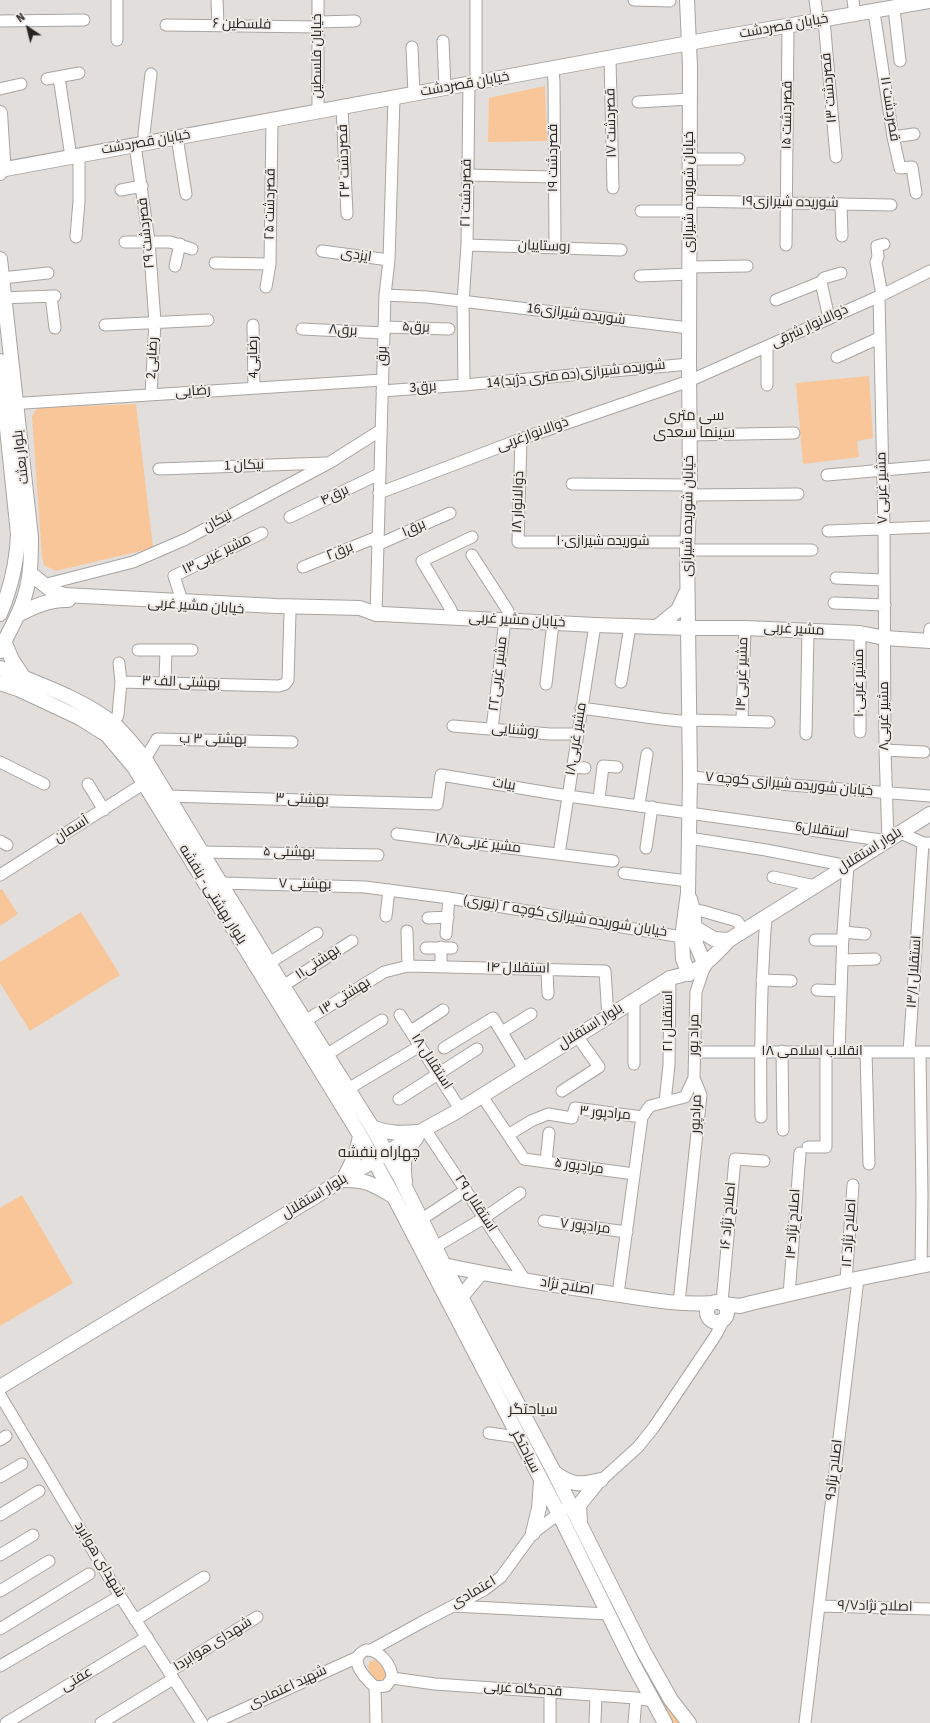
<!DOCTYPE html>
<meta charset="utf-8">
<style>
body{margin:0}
#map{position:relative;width:930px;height:1723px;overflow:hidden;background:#e2dedb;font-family:"Source Sans 3",sans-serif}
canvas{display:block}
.north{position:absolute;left:8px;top:8px;width:40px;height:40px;-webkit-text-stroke:3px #efece8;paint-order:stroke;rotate:325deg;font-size:11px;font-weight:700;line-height:16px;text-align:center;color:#272524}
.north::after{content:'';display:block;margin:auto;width:14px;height:18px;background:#272524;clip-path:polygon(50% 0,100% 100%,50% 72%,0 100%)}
</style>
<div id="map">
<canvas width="930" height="1723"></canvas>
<div class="north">N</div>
</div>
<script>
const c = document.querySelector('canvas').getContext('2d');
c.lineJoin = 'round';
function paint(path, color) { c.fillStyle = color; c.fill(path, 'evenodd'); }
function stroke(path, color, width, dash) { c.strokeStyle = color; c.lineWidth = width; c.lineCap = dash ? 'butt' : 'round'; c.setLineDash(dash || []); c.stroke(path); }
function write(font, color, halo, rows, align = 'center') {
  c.font = font + ' "Source Sans 3",Cairo,sans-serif'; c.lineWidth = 4; c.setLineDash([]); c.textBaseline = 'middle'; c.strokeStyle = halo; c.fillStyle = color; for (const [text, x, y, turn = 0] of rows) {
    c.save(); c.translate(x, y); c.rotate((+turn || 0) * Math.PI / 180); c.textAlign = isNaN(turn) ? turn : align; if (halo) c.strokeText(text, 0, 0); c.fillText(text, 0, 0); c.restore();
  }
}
paint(new Path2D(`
 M545,86L547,141L488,142L489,98Z
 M869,376L873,438L857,441L859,457L803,464L796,383Z
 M136,404L153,548L56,571L44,565L42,557L32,416L37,408Z
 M2,889L18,914L0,926V890Z
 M81,912L120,975L30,1031L0,983V962Z
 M22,1195L73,1283L0,1326V1208Z
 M568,1516L664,1701L669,1710L682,1723H669L565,1518Z
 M377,1660L384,1666L388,1674L386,1679L382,1682C374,1680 370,1674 368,1667L370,1661Z`), '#f8c698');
const minor = new Path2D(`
 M217,0L218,25
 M318,0V112
 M476,0V83
 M634,0L670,1
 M815,0L818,21
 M853,0L855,15
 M894,8L900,61
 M874,12L893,137L900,168L912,167L916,193
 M824,20L836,157
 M0,21L84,20
 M318,22L355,21
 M166,25L318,27
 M117,40V0
 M443,41L445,88
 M412,47L414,94
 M610,59L613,188
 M553,69L554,82L555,248
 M59,77L71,157
 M47,79L79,73
 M0,89L21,84
 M638,102L690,99
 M342,107L347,214
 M177,137L186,194
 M893,137L914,134
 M145,143L144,134L151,74
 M135,145L149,241L155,322L151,395
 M690,159H739
 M467,175L554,177
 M121,190L142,186
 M689,201L891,205
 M841,204L842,236
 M641,211H690
 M76,237L79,201V155
 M125,242H170L192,249
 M467,245L621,250
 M786,245L788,26
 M322,251L389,260
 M215,263L270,264
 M175,266L180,244
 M690,267L747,266
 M640,276L690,274
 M2,278L48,273
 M821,282L829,318
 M266,287L270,264L272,121
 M385,295L427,297L689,328
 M882,295L876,262L878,257L877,246L884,244
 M51,296L55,328
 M0,298L55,296
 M776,300L821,282L824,278L841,273
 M105,325L208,320
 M253,325L254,388
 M384,327L449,329
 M302,329L384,333
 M837,357L879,338
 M464,385L463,302L467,245L469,84
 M767,385V347
 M382,391L464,385L689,364
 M9,404L382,380
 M690,435L794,433
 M521,439L518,542H687
 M159,469L326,463
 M827,475L930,466
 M572,484L690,485
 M379,493L521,439L689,381L882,295L930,271
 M690,495L798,494
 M290,517L379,474
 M828,531L930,527
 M377,545L450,513
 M687,550H812
 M472,555L508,611L510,620
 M303,567L377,537
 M836,578L884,580
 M43,585L133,562L186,539L329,463L381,430
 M182,601L174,576L262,533
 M834,603L885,605
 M376,614L385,295L389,260L394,98
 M454,617L450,608L422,561L472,537
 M929,641L930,629
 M138,650H192
 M119,663L121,682
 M165,682L166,650
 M621,682L630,626
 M546,684L553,623
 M581,708L661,719L690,722
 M690,720L769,722
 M742,720L745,628
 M113,724L118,715L121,682L279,686L285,684L288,680L290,613
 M453,726L550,734H577
 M492,729L505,620
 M860,732V633
 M806,734L808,631
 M885,750L924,752
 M145,759L157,739L292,742
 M0,762L44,784
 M572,767L585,768
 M690,777L930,796
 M88,784L104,810
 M167,796L437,804L441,775L568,796L888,841L885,750L884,529L879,296
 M599,799L603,766L617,767
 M639,805L647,754
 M901,833L923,843H929
 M397,834L613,861
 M689,838L766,850L848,866L843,932L839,1052
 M0,841L7,845
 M646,848L652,807
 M201,852L378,855
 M559,854L595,625
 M624,873L688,881
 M0,875L143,784
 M773,877L815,886
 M221,883L365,887L449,898L682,937
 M693,910L702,911L737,921L744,931
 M386,916L389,890
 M428,918L448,917
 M407,931L408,966
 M843,932L865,934
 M446,934L449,898
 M815,940H843
 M441,947V967
 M426,948H452
 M842,960L875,959
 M269,963L317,933
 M547,970L548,994
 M762,980L791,981
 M283,986L352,941
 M817,990L841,991
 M634,1000V1064
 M400,1015L460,1109
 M305,1021L384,972L408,966L605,971L608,1017
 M411,1031L443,1010
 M502,1032L531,1014
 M444,1048L493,1018L524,1069
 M782,1051L783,1130
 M695,1052H930
 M866,1052L869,1164
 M909,1052L923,843
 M920,1052L922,1195L921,1266
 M326,1055L382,1020
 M348,1089L420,1046
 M562,1091L599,1067L577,1036
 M482,1096L524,1159L634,1174
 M399,1099L477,1049
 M665,1102L669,1065L670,978
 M761,1117C760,1050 761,984 766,917
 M425,1129L525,1280
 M508,1135L531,1121L548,1114L572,1118L575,1108L642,1117
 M808,1147H826V1052
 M546,1162L549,1133
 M422,1219L466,1190
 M544,1221L627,1232
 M435,1247L484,1218L520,1193
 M846,1281L853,1185
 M618,1294L642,1117L650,1106L685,1097L694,1078
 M789,1295L800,1153
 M722,1302L735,1159L764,1161
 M679,1303L701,1095L694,1078L696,992L705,965
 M0,1395L120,1596L202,1723
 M489,1433L517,1437
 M0,1440L6,1436
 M0,1477L22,1464
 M596,1485L638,1447L654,1427L716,1335L723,1321
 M0,1515L39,1491
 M0,1555L33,1535
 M0,1591L49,1561
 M454,1606L608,1614
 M819,1606L930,1609
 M135,1620L204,1577
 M0,1629L89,1574
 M366,1650C379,1649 392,1665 392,1678L386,1686L375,1687C365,1678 346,1659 366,1650Z
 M371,1650L424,1621L484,1590L501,1577L533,1533L565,1509
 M0,1666L120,1596
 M169,1672L257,1617
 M392,1678L435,1684L636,1698L653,1701
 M375,1687L376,1723
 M550,1692V1723
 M6,1723L147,1637
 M101,1723L173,1679
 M213,1723L358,1657
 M595,1723L596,1695
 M634,1723L636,1698
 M805,1723L858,1279`);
const major = new Path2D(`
 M687,0L690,67L689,364L690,485L687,550L690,777L688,893L682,937L683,959L689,974
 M0,113L3,160L0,173
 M0,170L711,39L930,1
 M0,259L31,537C31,556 31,576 25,595C20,615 8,632 0,651
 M0,361L18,534C17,562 11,588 0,614
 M30,573L52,591L64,595L276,606L360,608L376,614H382L595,625L688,628H745L860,633L885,638L930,641
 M18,615C34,606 50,599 68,600
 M657,627L678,610L686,593
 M4,641L12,660L24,678
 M0,668C38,684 81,698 114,724C126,735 135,747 145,759L283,986L372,1127L400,1177L444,1265L554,1472L644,1652L671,1700L689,1723
 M0,683L18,689L80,718L107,735L134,767L360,1135L394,1197L559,1514L631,1660L665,1723
 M690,899L693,910L696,944L705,965
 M694,927L714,939L729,940
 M372,1127C388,1134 402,1133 418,1132
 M360,1135C358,1151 351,1165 343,1180C366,1179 374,1185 393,1196
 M405,1182C402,1160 404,1154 417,1137
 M444,1265C496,1277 548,1284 600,1292C637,1297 675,1306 712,1303
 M461,1297L481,1273
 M707 1312a10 10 0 1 1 20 0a10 10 0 1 1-20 0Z
 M724,1304L740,1306L751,1303L846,1281L930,1264
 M0,1387L308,1201L425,1129L456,1112L670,978C702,971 707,963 729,940L930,814
 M554,1472C571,1486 581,1485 601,1480
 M580,1523L579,1505L596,1484
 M533,1533L539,1508L541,1482`);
stroke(minor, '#a7a4a1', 13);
stroke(major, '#a7a4a1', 16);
stroke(minor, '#fff', 11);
stroke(major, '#fff', 14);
write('14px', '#272524', '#efece8', [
 ["فلسطین ۶",242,25,1],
 ["خیابان قصردشت",784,27,-10],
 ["خیابان فلسطین",318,56,-90],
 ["خیابان قصردشت",465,85,-10],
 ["قصردشت ۱۳",830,88,-95],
 ["قصردشت ۱۱",889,109,81],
 ["قصردشت ۱۵",788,115,-89],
 ["قصردشت ۱۷",612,123,-91],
 ["خیابان قصردشت",146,143,-10],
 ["قصردشت ۱۹",554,158,-90],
 ["قصردشت ۲۳",345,161,-92],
 ["خیابان شوریده شیرازی",690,192,-90],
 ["قصردشت ۲۱",467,193,-89],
 ["شوریده شیرازی۱۹",790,203,1],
 ["قصردشت ۲۵",271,204,-89],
 ["قصردشت ۲۹",147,233,-96],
 ["روستاییان",544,247,2],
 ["ایزدی",356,256,8],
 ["شوریده شیرازی16",576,315,7],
 ["ذوالانوار شرقی",810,327,-25],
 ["برق۵",416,328,2],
 ["برق۸",343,331,3],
 ["برق",383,356,-88],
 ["4رضایی",254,357,-91],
 ["2رضایی",153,358,-87],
 ["14شوریده شیرازی(ده متری دژبد)",576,375,-6],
 ["3برق",423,388,-4],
 ["رضایی",193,392,-4],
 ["ذوالانوارغربی",533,435,-20],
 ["بلوار بعثت",22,457,-97],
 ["نیکان 1",244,466,-2],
 ["مشیر غربی ۷",883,488,-91],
 ["برق۴",335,496,-26],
 ["ذوالانوار ۱۸",519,502,-88],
 ["خیابان شوریده شیرازی",689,516,-89],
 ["نیکان",218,522,-28],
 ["برق۱",414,529,-24],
 ["۱۰شوریده شیرازی",603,542],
 ["برق۲",340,552,-22],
 ["مشیر غربی۱۳",217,555,-26],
 ["خیابان مشیر غربی",196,607,4],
 ["خیابان مشیر غربی",517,621,3],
 ["مشیر غربی",794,630,3],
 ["مشیر غربی۲۲",499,674,-83],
 ["مشیر غربی۱۴",743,674,-88],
 ["بهشتی الف ۳",181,683,2],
 ["۱۰مشیر غربی",860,683,-90],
 ["مشیر غربی۸",885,716,-90],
 ["روشنایی",515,731,5],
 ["مشیر غربی۱۸",577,739,-81],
 ["بهشتی ۳ ب",213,740,1],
 ["بیات",504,785,9],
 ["خیابان شوریده شیرازی کوچه ۷",789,785,5],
 ["بهشتی ۳",302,800,2],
 ["آسمان",72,830,-32],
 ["استقلال6",822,831,8],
 ["مشیر غربی۱۸/۵",478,844,7],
 ["بلوار استقلال",870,851,-32],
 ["بهشتی ۵",289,853,1],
 ["بهشتی ۷",305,885,1],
 ["بلوار بهشتی - بنفشه",212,895,58],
 ["خیابان شوریده شیرازی کوچه ۲ (نوری)",565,917,9],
 ["بهشتی۱۱",318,963,-34],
 ["استقلال ۱۴",518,969,1],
 ["۱۳/۱ استقلال",915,972,-86],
 ["بهشتی ۱۳",345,997,-32],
 ["۲۱ استقلال",669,1021,-90],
 ["بلوار استقلال",591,1027,-32],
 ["مراد پور",695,1035,-89],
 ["۱۸ انقلاب اسلامی",812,1052],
 ["استقلال ۱۸",431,1062,57],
 ["۳ مرادپور",605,1114,5],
 ["مرادپور",697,1114,-88],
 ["۵ مرادپور",579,1167,8],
 ["بلوار استقلال",315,1197,-31],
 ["۲۹ استقلال",475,1204,57],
 ["۱۶ اصلاح نژاد",729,1216,-85],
 ["۱۴ اصلاح نژاد",794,1224,-86],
 ["۷ مرادپور",585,1227,7],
 ["۱۲ اصلاح نژاد",850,1233,-86],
 ["اصلاح نژاد",567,1287,9],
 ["سیاحتگر",525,1452,63],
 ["اصلاح نژاد۹",835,1470,-83],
 ["شهدای هوابرد",99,1560,59],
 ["اعتمادی",474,1593,-30],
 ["اصلاح نژاد۹/۷",875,1607,1],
 ["شهدای هوابرد۱",213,1645,-32],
 ["عفتی",77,1680,-31],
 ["شهید اعتمادی",288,1688,-25],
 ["قدمگاه غربی",523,1690,4]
]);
write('15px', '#2d2a28', '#efece8', [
 ["سی متری",694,417],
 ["سینما سعدی",694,434],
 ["چهاراه بنفشه",379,1154],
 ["سیاحتگر",533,1411]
]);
</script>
